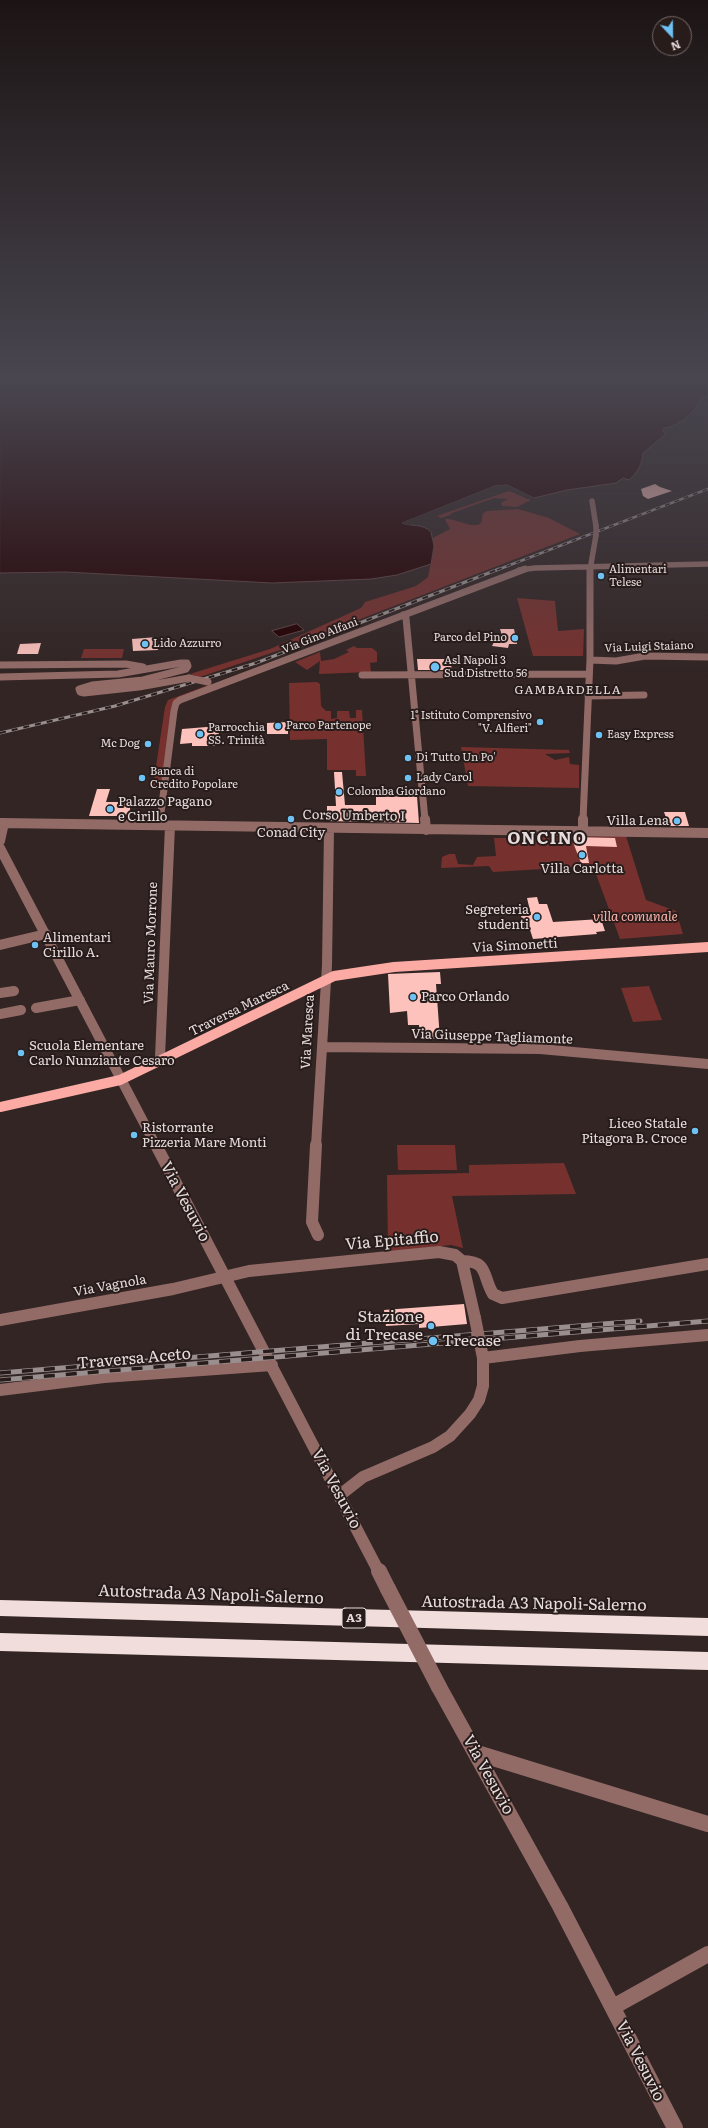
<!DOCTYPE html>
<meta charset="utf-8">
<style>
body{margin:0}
#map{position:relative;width:708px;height:2128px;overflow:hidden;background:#322524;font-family:Literata,serif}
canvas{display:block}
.north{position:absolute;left:652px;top:16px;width:40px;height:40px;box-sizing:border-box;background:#281c1b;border:1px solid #746968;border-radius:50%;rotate:158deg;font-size:11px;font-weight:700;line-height:16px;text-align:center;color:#e6dddc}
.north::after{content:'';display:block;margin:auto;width:14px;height:18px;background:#6dc2f3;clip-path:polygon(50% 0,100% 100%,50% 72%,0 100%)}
</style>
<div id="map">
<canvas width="708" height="2128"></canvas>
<div class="north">N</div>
</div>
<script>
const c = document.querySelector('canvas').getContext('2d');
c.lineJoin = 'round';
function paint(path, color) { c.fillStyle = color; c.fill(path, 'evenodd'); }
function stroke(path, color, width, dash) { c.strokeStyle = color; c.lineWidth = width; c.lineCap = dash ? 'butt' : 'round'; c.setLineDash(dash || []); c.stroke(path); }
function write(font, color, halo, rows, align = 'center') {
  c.font = font + ' Literata,serif'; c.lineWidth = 4; c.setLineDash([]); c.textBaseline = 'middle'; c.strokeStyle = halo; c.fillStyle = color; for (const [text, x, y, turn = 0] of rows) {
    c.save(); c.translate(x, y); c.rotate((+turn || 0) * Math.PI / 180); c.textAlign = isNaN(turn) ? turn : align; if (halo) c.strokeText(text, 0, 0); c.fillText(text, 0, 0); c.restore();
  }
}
paint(new Path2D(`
 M509,491L531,500L517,507L502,506L501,503L508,499L494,498L452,513L450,515L441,518L437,516Z
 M518,509L549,518L580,534L283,649L200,677L190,674L270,649L361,608L365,602L416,586L428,577L434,547L433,538L450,529L445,519C457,518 473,530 481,523L483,513L487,511Z
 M517,598L555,601L558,631L584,629L583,656H533Z
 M354,646L357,648H372L377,652V662L370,663L371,672L319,674L320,661L307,670L295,662L320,652L321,661L334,659L349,652L346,650Z
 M84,649H124L122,658H81Z
 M317,682L320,684L321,706L326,711H331V719L337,718V711H349L350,718H356V710H362L366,776H356V770H327V739L290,740L289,683Z
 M211,684L217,687L176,703L165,786H153L165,707L168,700Z
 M461,747L569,750L570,753L545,754L555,760L569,757L570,764L579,765V788L468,786Z
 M626,836L646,900L676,911L683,934L620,939L593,866L493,872L489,866L441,868L442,857L449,854H455L458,864L473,865L477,857L496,856L494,838Z
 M649,986L662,1020L633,1022L621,988Z
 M397,1145H455L457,1170H398Z
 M564,1163L576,1194L452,1196L463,1248L451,1245L388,1252L387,1175L469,1173V1165Z`), '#76312e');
const water = new Path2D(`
 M0,379H708V397L700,399C697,412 677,427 664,428L663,431L666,434L643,453C642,465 638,472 629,480L623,478L616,483L567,490L534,498L507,485L495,486L402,523C412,527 422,523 431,532L434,546L431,564L397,575L371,579L272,583L66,572L0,573Z
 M297,624L304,630L279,637L272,631Z`);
paint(water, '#240001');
stroke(water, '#5e4243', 1);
paint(new Path2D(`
 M507,485L534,498L527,499L507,487L496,488L405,523H417L409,525L401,523L495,486Z`), '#322524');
paint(new Path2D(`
 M655,484L660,487L672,491L648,499L643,496L641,489Z
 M500,629H514L517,644H509L508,648L492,646L496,638L503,639Z
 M157,637L158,650L133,651L132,639Z
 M41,643L38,654H17L20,644Z
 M417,659H452L451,670H418Z
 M288,722V734H267V723Z
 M219,726L218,746H192V743L180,744L182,729Z
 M334,772H342L345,805H376V797L417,796L419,823L327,821V806H336Z
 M97,789H110L106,802H131L129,816H89Z
 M664,812H685L689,826H669Z
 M571,837L615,838L617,847L586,846L589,863H581Z
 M537,897L539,904H547L553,922L601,919L605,931L596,932L597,934L533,939L529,927L525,928L521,916L531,915L527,898Z
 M440,972L441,984H436L440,1039H420L419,1025H408L407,1011L390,1013L388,974Z
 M464,1304L467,1324L419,1328V1324L386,1326L384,1310Z`), '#fdc2bc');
stroke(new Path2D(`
 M592,501L596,526
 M519,570L535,568L708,564
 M590,570L596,535`), '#926b67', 5.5);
stroke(new Path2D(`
 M403,615L406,618L425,820
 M590,660L616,661L645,656L708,657
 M0,665L126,664L143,667
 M362,675L589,674
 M0,677L118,674L181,663H187L188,666L186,669L143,680L92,685L79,689L80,692L84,693L139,687L189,678
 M588,696L644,695
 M160,820L174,711L176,703L180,700L525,569
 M583,820L590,660V569`), '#926b67', 7);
stroke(new Path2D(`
 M425,819L426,830
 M0,823L708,833
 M159,825L160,819
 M583,831V819
 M0,841L4,823
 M0,848L156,1146
 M0,945L46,934
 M0,993L14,991
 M36,1008L80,1000
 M0,1014L21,1010
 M322,1047L540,1049L708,1064
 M162,1061L160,1057L170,826
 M316,1146L327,965L329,829`), '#926b67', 10);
stroke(new Path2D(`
 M156,1145L379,1572
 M316,1145L312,1222L318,1235
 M462,1261C489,1261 482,1276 493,1294L502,1298L708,1264
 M0,1320L173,1289L249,1271L439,1252L455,1255L462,1261L475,1318
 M0,1390L104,1377L272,1365
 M340,1495L363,1477L433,1447L450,1436L470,1414L479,1400L483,1386V1358L580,1346L708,1335`), '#926b67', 12);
stroke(new Path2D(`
 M379,1571L388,1589
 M439,1687L560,1906L675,2128
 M477,1753L708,1824
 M613,2007L708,1954`), '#926b67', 16);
stroke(new Path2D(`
 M0,1107L120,1080L334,976L394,967L708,947`), '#fcaba4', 10);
paint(new Path2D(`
 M0,1600L708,1618V1636L0,1616Z
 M0,1633L708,1652V1670L0,1651Z`), '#f1dddb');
const railFar2 = new Path2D(`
 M497,570L708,489`);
const railFar1 = new Path2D(`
 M0,733L115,706L256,663L499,569`);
const rail = new Path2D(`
 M0,1373L640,1321
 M0,1380L708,1321`);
stroke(railFar2, '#998f8e', 2.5);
stroke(railFar1, '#998f8e', 3);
stroke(rail, '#998f8e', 5);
stroke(railFar2, '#281c1b', 1.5, [5]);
stroke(railFar1, '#281c1b', 2, [6]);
stroke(rail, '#281c1b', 3.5, [11]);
stroke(new Path2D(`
 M596,526V535`), '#926b67', 5.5);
stroke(new Path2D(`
 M189,678L208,682`), '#926b67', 7);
stroke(new Path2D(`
 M475,1318L483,1358`), '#926b67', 12);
stroke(new Path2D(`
 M388,1589L439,1687`), '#926b67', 16);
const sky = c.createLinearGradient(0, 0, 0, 677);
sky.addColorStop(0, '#1c1414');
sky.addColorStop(0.56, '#494650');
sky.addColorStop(1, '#49465000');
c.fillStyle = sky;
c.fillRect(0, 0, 708, 677);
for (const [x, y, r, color] of [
 [601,576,4,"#6dc2f3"],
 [515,638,4,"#6dc2f3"],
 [145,644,4,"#6dc2f3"],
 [435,667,5,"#6dc2f3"],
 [540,722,4,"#6dc2f3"],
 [278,726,4,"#6dc2f3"],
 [200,734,4,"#6dc2f3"],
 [599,735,4,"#6dc2f3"],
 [148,744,4,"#6dc2f3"],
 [408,758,4,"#6dc2f3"],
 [142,778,4,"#6dc2f3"],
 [408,778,4,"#6dc2f3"],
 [339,792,4,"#6dc2f3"],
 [110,809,4,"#6dc2f3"],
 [291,819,4,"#6dc2f3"],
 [677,821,4,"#6dc2f3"],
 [582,855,4,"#6dc2f3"],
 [537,917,4,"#6dc2f3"],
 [35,945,4,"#6dc2f3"],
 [413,997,4,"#6dc2f3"],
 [21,1053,4,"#6dc2f3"],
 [695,1131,4,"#6dc2f3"],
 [134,1135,4,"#6dc2f3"],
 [431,1326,4,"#6dc2f3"],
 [433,1341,5,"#6dc2f3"]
]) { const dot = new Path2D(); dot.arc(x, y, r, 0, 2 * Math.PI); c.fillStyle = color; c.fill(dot); stroke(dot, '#281c1b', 1.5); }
write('11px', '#e6dddc', '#281c1b', [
 ["Alimentari",609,570],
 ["Telese",609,583],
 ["Parco del Pino",507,638,"right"],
 ["Lido Azzurro",153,644],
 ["Asl Napoli 3",444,661],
 ["Sud Distretto 56",444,674],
 ["1° Istituto Comprensivo",532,716,"right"],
 ["\"V. Alfieri\"",532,729,"right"],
 ["Parco Partenope",286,726],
 ["Parrocchia",208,728],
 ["SS. Trinità",208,741],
 ["Easy Express",607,735],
 ["Mc Dog",140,744,"right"],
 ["Di Tutto Un Po'",416,758],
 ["Banca di",150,772],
 ["Credito Popolare",150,785],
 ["Lady Carol",416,778],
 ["Colomba Giordano",347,792]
], 'left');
write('11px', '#e6dddc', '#281c1b', [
 ["Via Gino Alfani",320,636,-21],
 ["Via Luigi Staiano",649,647,-2]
]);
c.letterSpacing = '1px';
write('12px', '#e6dddc', '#281c1b', [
 ["GAMBARDELLA",568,690]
]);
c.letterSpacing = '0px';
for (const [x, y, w] of [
 [354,1618,24]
]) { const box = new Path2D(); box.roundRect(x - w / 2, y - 10, w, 20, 3); c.fillStyle = '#281c1b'; c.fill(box); stroke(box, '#e6dddc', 1); }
write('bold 12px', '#e6dddc', null, [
 ["A3",354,1618]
]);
write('13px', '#e6dddc', '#281c1b', [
 ["Palazzo Pagano",118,802],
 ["e Cirillo",118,817],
 ["Villa Lena",669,821,"right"],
 ["Conad City",291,833,"center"],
 ["Villa Carlotta",582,869,"center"],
 ["Segreteria",529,910,"right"],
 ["studenti",529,925,"right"],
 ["Alimentari",43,938],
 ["Cirillo A.",43,953],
 ["Parco Orlando",421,997],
 ["Scuola Elementare",29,1046],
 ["Carlo Nunziante Cesaro",29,1061],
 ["Liceo Statale",687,1124,"right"],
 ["Pitagora B. Croce",687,1139,"right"],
 ["Ristorrante",142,1128],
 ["Pizzeria Mare Monti",142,1143]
], 'left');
write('13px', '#e6dddc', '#281c1b', [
 ["Corso Umberto I",354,816,1],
 ["Via Mauro Morrone",151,943,-88],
 ["Via Simonetti",515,946,-3],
 ["Traversa Maresca",239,1009,-26],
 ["Via Maresca",308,1032,-87],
 ["Via Giuseppe Tagliamonte",492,1037,2],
 ["Via Vagnola",110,1286,-10]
]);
write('italic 13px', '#f9b1aa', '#281c1b', [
 ["villa comunale",635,917]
]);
write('16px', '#e6dddc', '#281c1b', [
 ["Via Vesuvio",185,1202,62],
 ["Via Epitaffio",392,1241,-5],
 ["Traversa Aceto",134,1359,-5],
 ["Via Vesuvio",336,1489,62],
 ["Autostrada A3 Napoli-Salerno",211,1595,2],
 ["Autostrada A3 Napoli-Salerno",534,1604,1],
 ["Via Vesuvio",488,1775,61],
 ["Via Vesuvio",640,2061,63]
]);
write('16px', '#e6dddc', '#281c1b', [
 ["Stazione",423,1317],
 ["di Trecase",423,1335],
 ["Trecase",442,1341,"left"]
], 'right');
c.letterSpacing = '1px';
write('bold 17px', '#e6dddc', '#281c1b', [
 ["ONCINO",547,839]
]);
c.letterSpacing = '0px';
</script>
